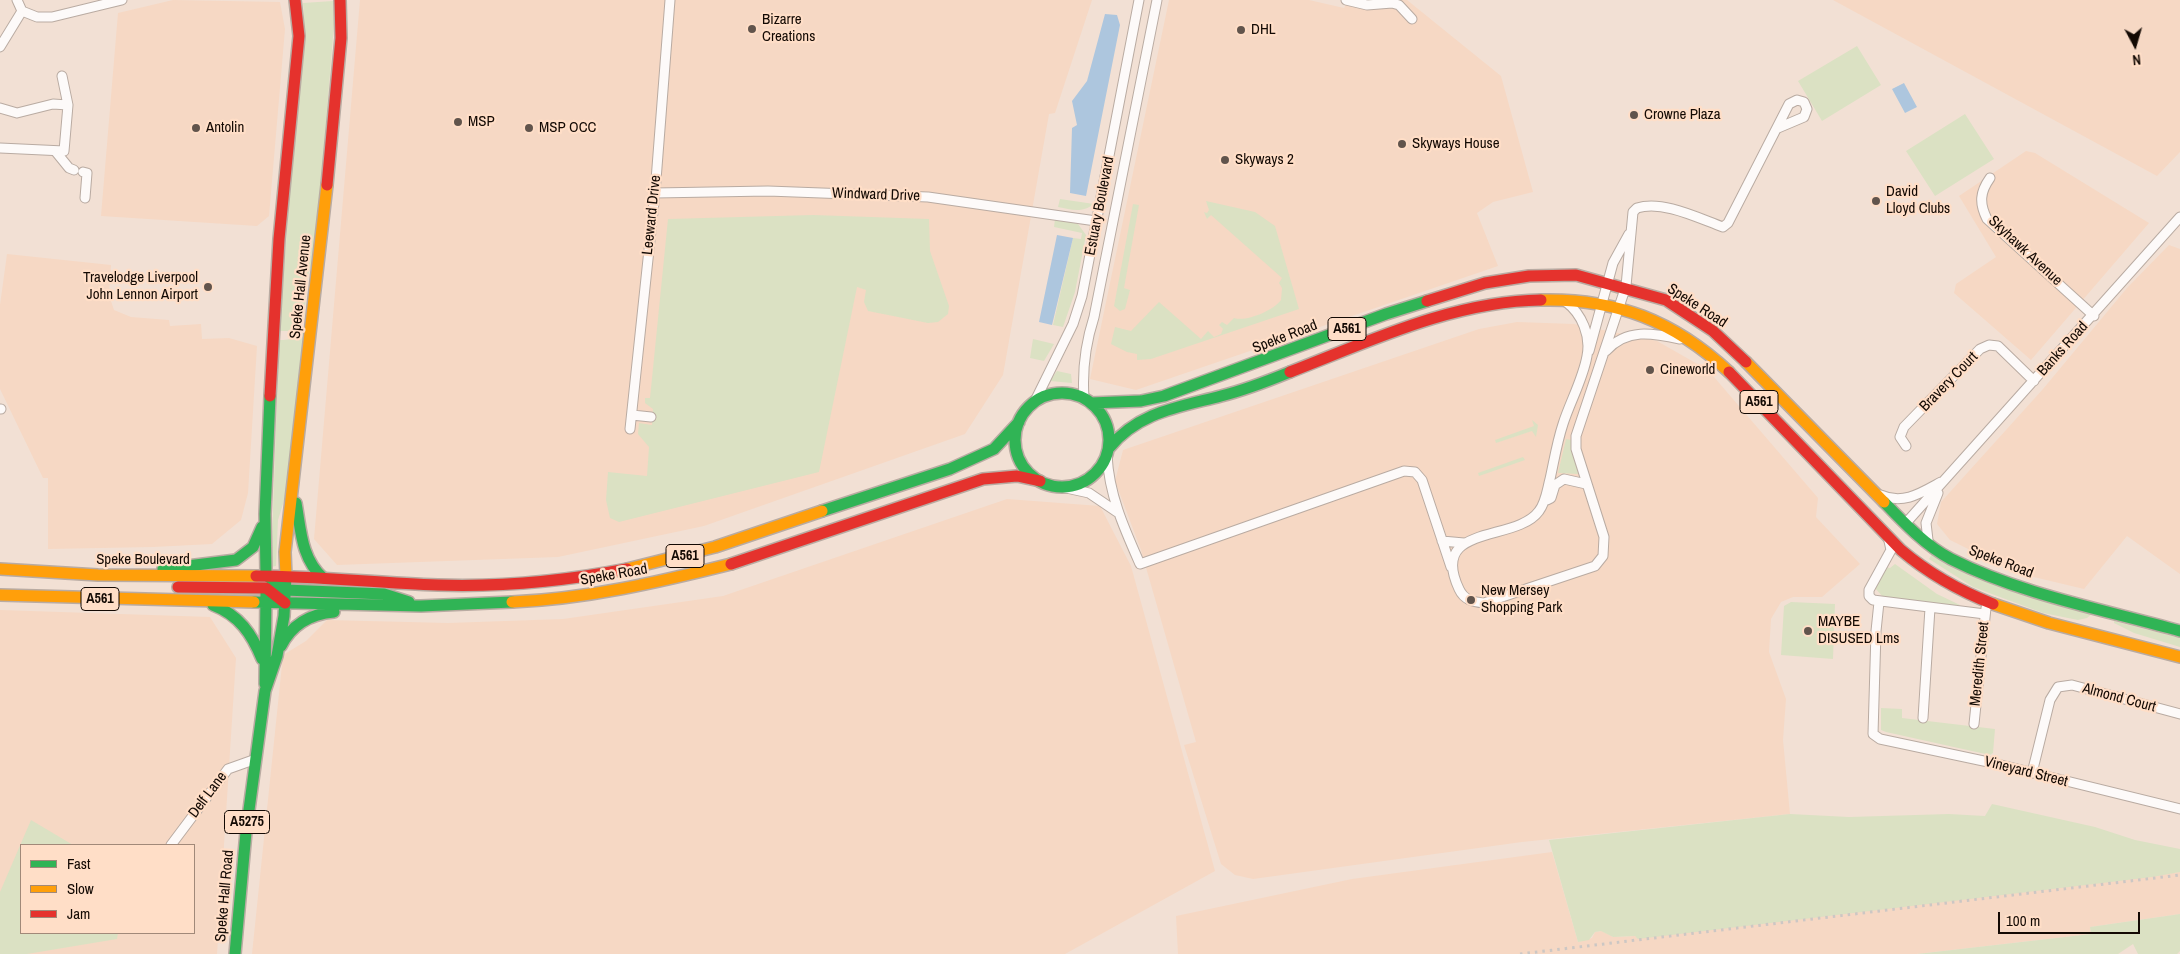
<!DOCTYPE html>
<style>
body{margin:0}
#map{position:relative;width:2180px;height:954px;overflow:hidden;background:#f2e0d4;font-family:"Archivo Narrow",sans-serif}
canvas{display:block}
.legend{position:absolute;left:20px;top:844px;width:175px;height:90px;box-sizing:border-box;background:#ffdec7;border:1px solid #a18979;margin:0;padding:6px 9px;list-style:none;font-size:15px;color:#130903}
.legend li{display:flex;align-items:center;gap:10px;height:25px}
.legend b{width:25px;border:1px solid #a18979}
.north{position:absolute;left:2110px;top:20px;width:50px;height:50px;-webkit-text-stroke:4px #ffdec7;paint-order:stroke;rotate:174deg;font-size:14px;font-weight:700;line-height:20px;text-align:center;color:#130903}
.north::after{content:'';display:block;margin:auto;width:18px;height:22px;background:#130903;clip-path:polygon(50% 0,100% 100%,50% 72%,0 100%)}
.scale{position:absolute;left:1998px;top:912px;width:142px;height:22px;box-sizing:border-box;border:2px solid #130903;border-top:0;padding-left:6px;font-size:15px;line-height:18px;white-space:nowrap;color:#130903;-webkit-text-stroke:4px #ffdec7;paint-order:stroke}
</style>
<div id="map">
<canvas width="2180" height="954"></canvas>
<ul class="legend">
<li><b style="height:6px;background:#30b455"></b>Fast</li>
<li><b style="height:6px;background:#ff9f0a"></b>Slow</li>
<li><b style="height:6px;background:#e5322d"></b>Jam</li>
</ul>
<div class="north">N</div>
<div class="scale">100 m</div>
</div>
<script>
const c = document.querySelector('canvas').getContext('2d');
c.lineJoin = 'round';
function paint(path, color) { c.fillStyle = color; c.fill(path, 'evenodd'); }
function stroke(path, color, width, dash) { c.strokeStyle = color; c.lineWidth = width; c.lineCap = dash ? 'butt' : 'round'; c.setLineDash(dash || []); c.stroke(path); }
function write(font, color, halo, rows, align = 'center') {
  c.font = font + ' "Archivo Narrow",sans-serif'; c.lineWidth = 4.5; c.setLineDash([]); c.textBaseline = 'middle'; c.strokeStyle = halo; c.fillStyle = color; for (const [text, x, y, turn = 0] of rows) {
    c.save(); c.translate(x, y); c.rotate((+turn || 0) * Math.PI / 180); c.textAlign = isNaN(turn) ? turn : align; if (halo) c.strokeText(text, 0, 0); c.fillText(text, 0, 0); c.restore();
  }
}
paint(new Path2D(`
 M173,0L280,2L285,29L269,216L257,226L101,216L118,13Z
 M360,0H1092L1055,113L1049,114L1003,375L965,434L704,526L558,557L337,565L314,539Z
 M1169,0H1309L1344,8L1349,0H1407L1501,76L1533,192L1493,202L1477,213L1498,266L1136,390L1090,379Z
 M1833,0H2180V152L2157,176Z
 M2026,151L2035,153L2149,223L2031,360L1954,293L1956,284L1996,257L1959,196Z
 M2169,245L2180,249V574L2127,536L2084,589L2017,573L1950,540L1937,524L1941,502L2043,389L2127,288Z
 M7,254L111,265L109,295L114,310L131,317L169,320L170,326L201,324L202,339L229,338L257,346L248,493L241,520L212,544L153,547L48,549V478H43L0,389V305Z
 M1517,322L1574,324L1657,341L1708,370L1818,498L1816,517L1860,564L1822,597H1793L1781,602L1771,619L1769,652L1786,699L1783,740L1790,814L1522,842L1253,879L1235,875L1221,864L1184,745L1196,742L1141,550L1115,481L1123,450L1479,329Z
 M1007,499L1100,506L1131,566L1215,871L1065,954H252L283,655L306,641L327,620L448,623L563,619L723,596Z
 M0,610L210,617L236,658L217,954H0ZM21,845H194V933H21Z
 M1552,852L1578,942L1592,938L1595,932L1602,931L1613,937L1635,936L1638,938L2180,872V914L2090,927L2091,934L1917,954H1178L1176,916L1352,879Z`), '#f6d8c4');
paint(new Path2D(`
 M333,1L334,25L315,256L308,275L304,320L298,327L288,331H279L304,14L303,3Z
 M1857,46L1881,85L1822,121L1798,81Z
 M1965,114L1994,159L1935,196L1906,151Z
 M1060,199L1094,204C1082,213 1072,210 1058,207Z
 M1206,201L1255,212L1275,226L1299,309L1151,359L1137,360V354L1127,352L1111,344L1115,327L1131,331L1159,302L1201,339L1208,331L1214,337L1221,334L1223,329L1219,325L1222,322L1227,325L1234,318C1246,322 1273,311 1281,300L1282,288L1279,283L1282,278L1211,215L1207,219L1204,212L1207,213L1209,210Z
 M1133,204L1139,205L1124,288L1130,290L1125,309L1120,311L1114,306Z
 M813,215L929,219L930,251L949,306L948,314L938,322L928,323L868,311L864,302L866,290L857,287L819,472L619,522L610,518L606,500L608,472L647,476L649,447L638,434L639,423L652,425L653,409L645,403V398H650L668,219Z
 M1055,219L1078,224L1086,235L1075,292L1063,327L1053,325L1073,238L1081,239L1082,233L1054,227Z
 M306,327L296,462L278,520L276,566L271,567L279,340C291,340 301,338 306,327Z
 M1033,339L1054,344L1044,361L1030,358Z
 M1057,371L1071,374L1072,383L1050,381Z
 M1532,420L1538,425L1536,437L1532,431L1496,443L1495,440L1534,426Z
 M1566,439L1572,440L1578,474L1558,473Z
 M1523,457L1525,460L1479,476L1478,473Z
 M1932,554C1985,586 2033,598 2092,614L2087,618L2078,620L2043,613L1973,587L1929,559Z
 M1895,564L1937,594L1960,605V607L1883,597L1875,588L1886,567L1890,568Z
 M1791,602L1835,604L1833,659L1781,655L1784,606Z
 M2114,621L2180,638V647L2134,633L2114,623Z
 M1881,708L1902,709V718L1995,729L1993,753L1990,755L1886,732L1881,730Z
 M1992,804L2095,827L2135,840L2180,849V872L2152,877L1638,939L1635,936L1613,937L1601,931L1595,932L1589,940L1578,942L1549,840L1790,814L1849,817L1949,814L1985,816Z
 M31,820L73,845H21V933H118L117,939L27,954H0V892Z
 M2180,914V951L2177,954H2138L2133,944L2118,954H1917L2091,934L2090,927Z`), '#dbe1c3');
paint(new Path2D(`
 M1105,14L1117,15L1120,25L1086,196L1070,193L1072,128L1077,125L1072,101L1087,81Z
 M1904,83L1917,107L1905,113L1892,89Z
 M1057,235L1073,238L1052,325L1039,322Z`), '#adc6de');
const street = new Path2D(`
 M17,0L22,11L37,17H52L122,0
 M1346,0L1367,5L1392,3L1399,5L1412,19
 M0,47L22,11
 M62,76L68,105
 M0,108L17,113L53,104L68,105L64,151L0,148
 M56,152L69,168L74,170
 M83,172L87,173L85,198
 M1990,178C1980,192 1979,203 1987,219L2094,316
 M655,193L768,191L928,197L1096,221
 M1566,302C1582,314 1591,336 1587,356C1583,379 1570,402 1563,424C1557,442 1554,461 1550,479C1547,490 1546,502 1539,511C1516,543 1428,523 1459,589C1464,600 1473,602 1484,603L1595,566L1603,556L1604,537L1576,449V436L1626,286L1633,212L1637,208C1663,200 1698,218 1723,227L1728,223L1789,104L1797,100L1804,102L1807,109L1804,117L1778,128
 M1589,351L1613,263L1629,234
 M1606,351C1627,328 1652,333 1680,339
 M1084,398C1082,369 1085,345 1094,317L1157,0
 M1034,403L1073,324L1082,296L1139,0
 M0,409H1
 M632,415L651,417
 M630,429L655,193L670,0
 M1906,446L1900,437L1904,427L1980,349L1989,345L1998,346L2034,381
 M1107,455C1109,495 1124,528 1140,564L1404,471L1415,472L1422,480L1451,567
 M1057,486L1089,493L1117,512
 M1881,495C1903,505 1921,493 1941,482
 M1547,500L1551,498L1555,485L1564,479L1586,484
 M1905,524L2180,217
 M1928,540L1926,523L1938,493
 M1442,541L1464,543
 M1889,541L1891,550L1869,590V596L1873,600L1985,614
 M1879,602L1876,631L1873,734L1880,739L1993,763L2180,809
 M1923,718L1930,608
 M1974,724L1986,608
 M2032,773L2050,700L2058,687L2072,685L2180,714
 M171,845L228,769L256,759`);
const fast = new Path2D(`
 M1015 440a47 47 0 1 1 94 0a47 47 0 1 1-94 0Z
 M270,396L265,514L266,575L285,590L384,594L409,602
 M1091,403L1141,401L1164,396L1386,314L1427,301
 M1109,448C1138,412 1179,407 1221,396C1245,390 1268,381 1290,372
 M1884,502C1903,522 1926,546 1951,559C2020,594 2105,610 2180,631
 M296,503C301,530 301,558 323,578
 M822,511L950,469L994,449L1019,422
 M163,569L236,560L253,547L262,527
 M254,602L421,606L512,602
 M213,605C239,615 252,634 262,659
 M281,646C292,624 310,614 334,612
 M265,684L266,591
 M235,954L246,832L265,691L277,656L284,616L286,576`);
const slow = new Path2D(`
 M1541,300C1616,298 1674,321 1729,372
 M1746,362L1884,502
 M0,569L98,575L256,576
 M627,569L715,547L822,511
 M286,576L285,552L327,185
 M0,595L254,602
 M512,602C586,599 659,582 731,564
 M1993,604L2049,623L2180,657`);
const jam = new Path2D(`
 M327,185L341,38L340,0
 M1427,301L1485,283L1529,276L1576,275L1666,300L1713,331L1746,362
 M1290,372C1370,341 1454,301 1541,300
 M1729,372L1901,550C1928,573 1960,591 1993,604
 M270,396L279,239L299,36L295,0
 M731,564L983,479L1017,476L1040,481
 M256,576C317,576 377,583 438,585C501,587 565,581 627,569
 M178,587L266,588L285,603`);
stroke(street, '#b9aba2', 11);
stroke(fast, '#b9aba2', 14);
stroke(slow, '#b9aba2', 14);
stroke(jam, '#b9aba2', 14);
stroke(street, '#fdfaf9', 9);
stroke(fast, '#30b455', 11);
stroke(slow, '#ff9f0a', 11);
stroke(jam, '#e5322d', 11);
stroke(new Path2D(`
 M1520,954L2180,875`), '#ccc7c4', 3, [2.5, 5]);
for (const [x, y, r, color] of [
 [752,29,5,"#61544c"],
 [1241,30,5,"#61544c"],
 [1634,115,5,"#61544c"],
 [458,122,5,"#61544c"],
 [196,128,5,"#61544c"],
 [529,128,5,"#61544c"],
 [1402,144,5,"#61544c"],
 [1225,160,5,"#61544c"],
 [1876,201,5,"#61544c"],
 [208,287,5,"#61544c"],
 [1650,370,5,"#61544c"],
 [1471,600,5,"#61544c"],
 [1808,631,5,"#61544c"]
]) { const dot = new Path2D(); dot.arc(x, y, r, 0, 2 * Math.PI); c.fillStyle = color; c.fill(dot); stroke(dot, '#ffdec7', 2); }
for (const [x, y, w] of [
 [1347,329,38],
 [1759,402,38],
 [685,556,38],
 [100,599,38],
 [247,822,45]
]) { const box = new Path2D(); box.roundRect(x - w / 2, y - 11.5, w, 23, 4); c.fillStyle = '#ffdec7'; c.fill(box); stroke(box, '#130903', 1); }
write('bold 14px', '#130903', null, [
 ["A561",1347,329],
 ["A561",1759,402],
 ["A561",685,556],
 ["A561",100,599],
 ["A5275",247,822]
]);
write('15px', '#130903', '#ffdec7', [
 ["Bizarre",762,20],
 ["Creations",762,37],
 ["DHL",1251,30],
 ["Crowne Plaza",1644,115],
 ["MSP",468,122],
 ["Antolin",206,128],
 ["MSP OCC",539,128],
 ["Skyways House",1412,144],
 ["Skyways 2",1235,160],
 ["David",1886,192],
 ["Lloyd Clubs",1886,209],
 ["Travelodge Liverpool",198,278,"right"],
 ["John Lennon Airport",198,295,"right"],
 ["Cineworld",1660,370],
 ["New Mersey",1481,591],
 ["Shopping Park",1481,608],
 ["MAYBE",1818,622],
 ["DISUSED Lms",1818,639]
], 'left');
write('15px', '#130903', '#ffdec7', [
 ["Windward Drive",876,195,2],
 ["Estuary Boulevard",1100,206,-79],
 ["Leeward Drive",652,215,-84],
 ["Skyhawk Avenue",2025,251,43],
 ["Speke Hall Avenue",301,287,-84],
 ["Speke Road",1697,306,33],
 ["Speke Road",1285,337,-21],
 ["Banks Road",2063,349,-48],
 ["Bravery Court",1949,382,-46],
 ["Speke Boulevard",143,560],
 ["Speke Road",2001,562,21],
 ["Speke Road",614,575,-10],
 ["Meredith Street",1980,664,-84],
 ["Almond Court",2119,698,15],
 ["Vineyard Street",2026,772,14],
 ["Delf Lane",208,795,-53],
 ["Speke Hall Road",225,896,-85]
]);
</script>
